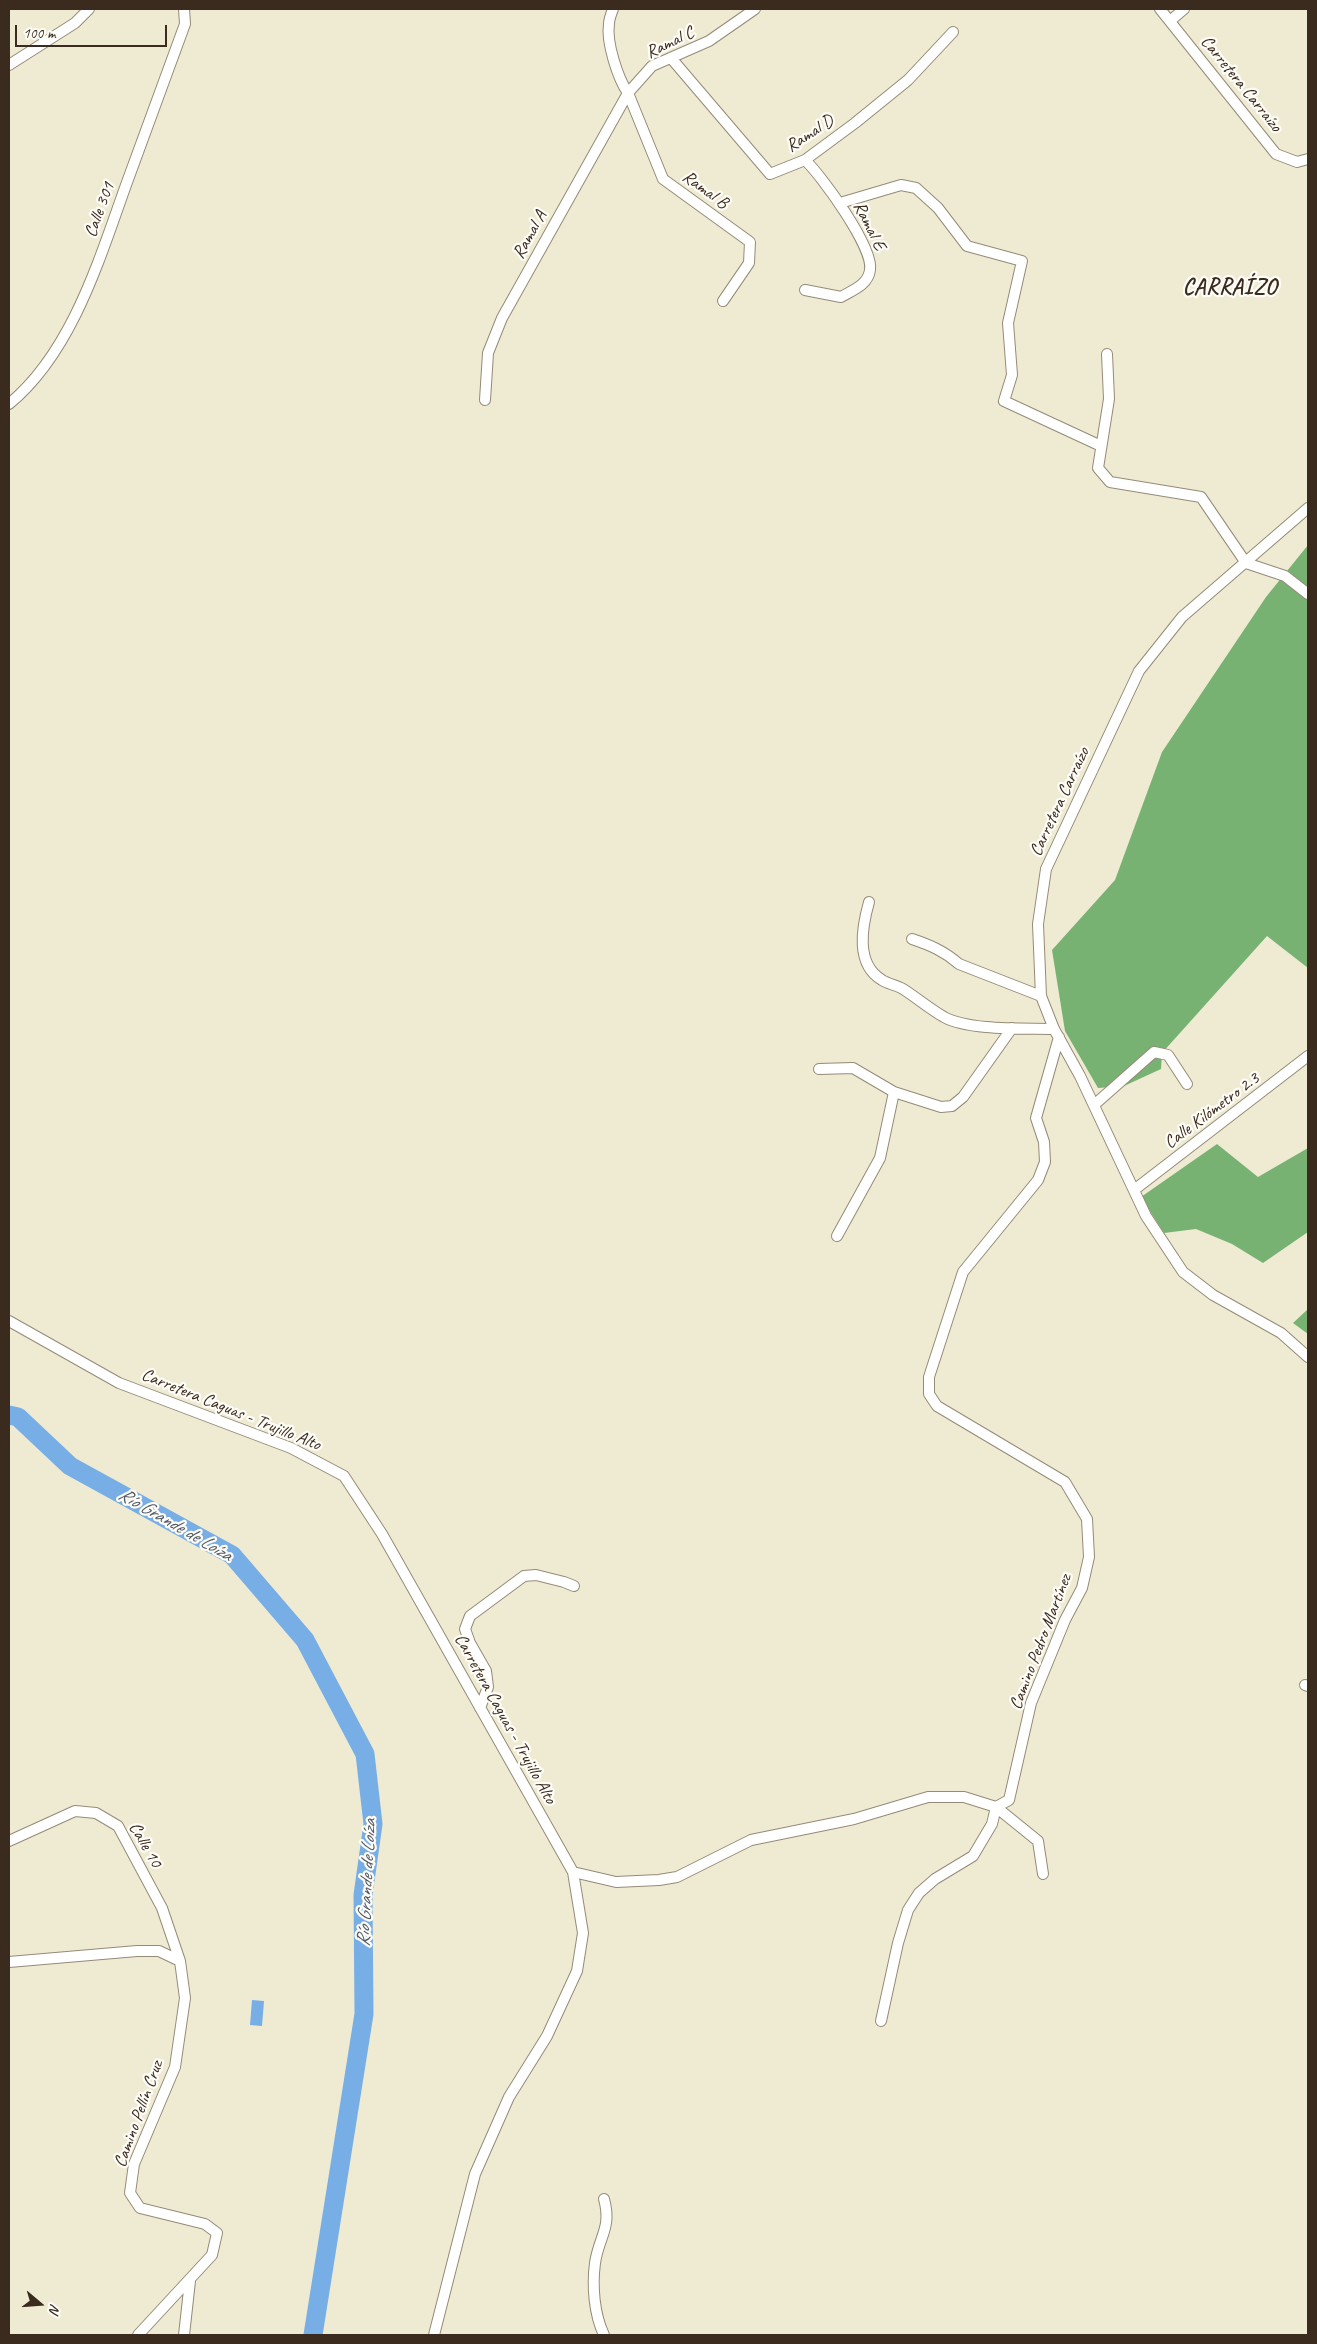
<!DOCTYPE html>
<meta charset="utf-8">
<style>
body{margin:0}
#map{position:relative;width:1317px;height:2344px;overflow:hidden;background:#efebd3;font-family:Caveat,sans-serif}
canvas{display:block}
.frame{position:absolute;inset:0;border:10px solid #3b2a1e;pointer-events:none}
.north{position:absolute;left:15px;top:2279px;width:50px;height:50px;-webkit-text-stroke:4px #fdfcf7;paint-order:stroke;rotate:108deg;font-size:14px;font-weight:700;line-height:20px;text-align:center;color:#3b2a1e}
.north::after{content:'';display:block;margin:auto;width:18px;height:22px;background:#3b2a1e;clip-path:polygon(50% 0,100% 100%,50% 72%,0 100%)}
.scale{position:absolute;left:15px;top:25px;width:152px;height:22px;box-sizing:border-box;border:2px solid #3b2a1e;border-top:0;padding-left:6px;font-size:15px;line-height:18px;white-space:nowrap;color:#3b2a1e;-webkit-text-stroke:4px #fdfcf7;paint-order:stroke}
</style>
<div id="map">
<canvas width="1317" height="2344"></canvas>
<div class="frame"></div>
<div class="north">N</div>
<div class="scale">100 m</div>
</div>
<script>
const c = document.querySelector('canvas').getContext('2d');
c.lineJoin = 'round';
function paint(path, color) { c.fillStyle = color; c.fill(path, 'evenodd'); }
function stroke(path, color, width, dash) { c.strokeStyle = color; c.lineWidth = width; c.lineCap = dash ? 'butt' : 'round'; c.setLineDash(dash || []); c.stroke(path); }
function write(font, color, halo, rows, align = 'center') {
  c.font = font + ' Caveat,sans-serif'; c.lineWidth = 4.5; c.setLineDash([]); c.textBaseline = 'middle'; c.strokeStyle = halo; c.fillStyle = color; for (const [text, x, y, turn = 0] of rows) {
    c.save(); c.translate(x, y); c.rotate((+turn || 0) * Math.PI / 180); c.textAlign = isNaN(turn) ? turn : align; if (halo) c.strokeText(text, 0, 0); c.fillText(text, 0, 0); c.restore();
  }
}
paint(new Path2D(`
 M1308,545V968L1267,936L1162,1053L1161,1069L1124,1086L1098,1088L1065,1031L1052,950L1115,880L1162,752L1266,597Z
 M1217,1144L1258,1177L1308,1148V1232L1263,1263L1232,1244L1196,1229L1164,1233L1141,1197Z
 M1308,1309V1334L1293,1323Z`), '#78b272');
paint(new Path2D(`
 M252,2000L264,2001L262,2026L250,2025Z`), '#78aee6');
stroke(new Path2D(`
 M9,1415L18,1417L70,1466L232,1555L305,1640L365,1754L373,1824L363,1895L364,2014L313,2335`), '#78aee6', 19);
const minor = new Path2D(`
 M613,9C611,14 609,19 609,24C606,42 618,79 628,93L663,179L750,242L749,263L723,301
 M1160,9L1276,154L1297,162L1308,159
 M1170,21L1184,9
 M671,58L770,174L805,160L855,123L908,80L953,32
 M9,65L75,23L89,9
 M805,160C822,176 874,248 870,270C868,285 853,290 841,297L805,290
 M840,203L901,185L916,188L938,208L967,246L1022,261L1008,323L1012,375L1004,401L1101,446
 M1107,354L1109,399L1098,468L1110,482L1201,497L1246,563L1285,576L1308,594
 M485,400L488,353L502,318L628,93L652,66L709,41L755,9
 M9,404C72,352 99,260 126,185C146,131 165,78 185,24L184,9
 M1308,508L1182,617L1139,671L1046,869L1038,924L1041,996L1054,1029L1080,1076L1146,1216L1183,1272L1213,1295L1281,1333L1308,1357
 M869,902C862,927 855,964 882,980C888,984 896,985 903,989C917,998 930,1009 944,1017C970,1031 1025,1028 1054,1029
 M912,939C930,945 944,951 959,964L1041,996
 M819,1069L853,1068L894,1092L941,1107L952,1106L963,1097L1012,1028
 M1094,1105L1154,1052L1168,1055L1187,1084
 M1134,1190L1308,1056
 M837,1236L880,1158L894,1092
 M9,1321L119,1383L291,1448L344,1476L382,1534L573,1872L583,1933L577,1971L547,2036L509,2097L475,2174L434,2335
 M1305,1685L1308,1686
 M480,1708L488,1687L486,1671L470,1643L465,1629L470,1616L524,1576L536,1575L564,1582L574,1586
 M996,1807L1009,1800L1031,1703L1065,1620L1082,1588L1089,1557L1087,1519L1065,1482L937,1406L929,1394V1377L963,1272L1038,1180L1045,1162L1044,1142L1036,1118L1059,1037
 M9,1841L75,1811L96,1813L118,1826L162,1908L180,1961
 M573,1872L616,1882L659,1880L677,1877L751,1840L854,1819L928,1797H964L996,1807L1038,1841L1043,1874
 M9,1962L137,1951H159L180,1961L185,1998L175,2067L134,2164L130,2193L140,2208L205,2224L217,2233L212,2255L138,2335
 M881,2021L898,1943L908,1910L919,1893L935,1879L973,1856L992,1824L996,1807
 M604,2199C612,2228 599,2236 595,2263C592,2286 594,2314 604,2335
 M184,2335L190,2281`);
stroke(minor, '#958a78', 12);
stroke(minor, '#fff', 10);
write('18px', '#3b2a1e', '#fdfcf7', [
 ["Ramal C",670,43,-26],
 ["Carretera Carraízo",1241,84,51],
 ["Ramal D",810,134,-33],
 ["Ramal B",705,190,36],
 ["Calle 301",100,210,-70],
 ["Ramal E",869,226,64],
 ["Ramal A",530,235,-61],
 ["Carretera Carraízo",1060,802,-65],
 ["Calle Kilómetro 2.3",1212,1111,-37],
 ["Carretera Caguas - Trujillo Alto",231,1410,22],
 ["Camino Pedro Martínez",1041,1642,-69],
 ["Carretera Caguas - Trujillo Alto",505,1719,61],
 ["Calle 10",145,1845,60],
 ["Camino Pellín Cruz",139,2114,-70]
]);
write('italic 19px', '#505864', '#fdfcf7', [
 ["Río Grande de Loíza",175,1525,30],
 ["Río Grande de Loíza",367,1883,-87]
]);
c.letterSpacing = '1px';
write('bold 22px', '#3b2a1e', '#fdfcf7', [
 ["CARRAÍZO",1230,288]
]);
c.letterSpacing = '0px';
</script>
